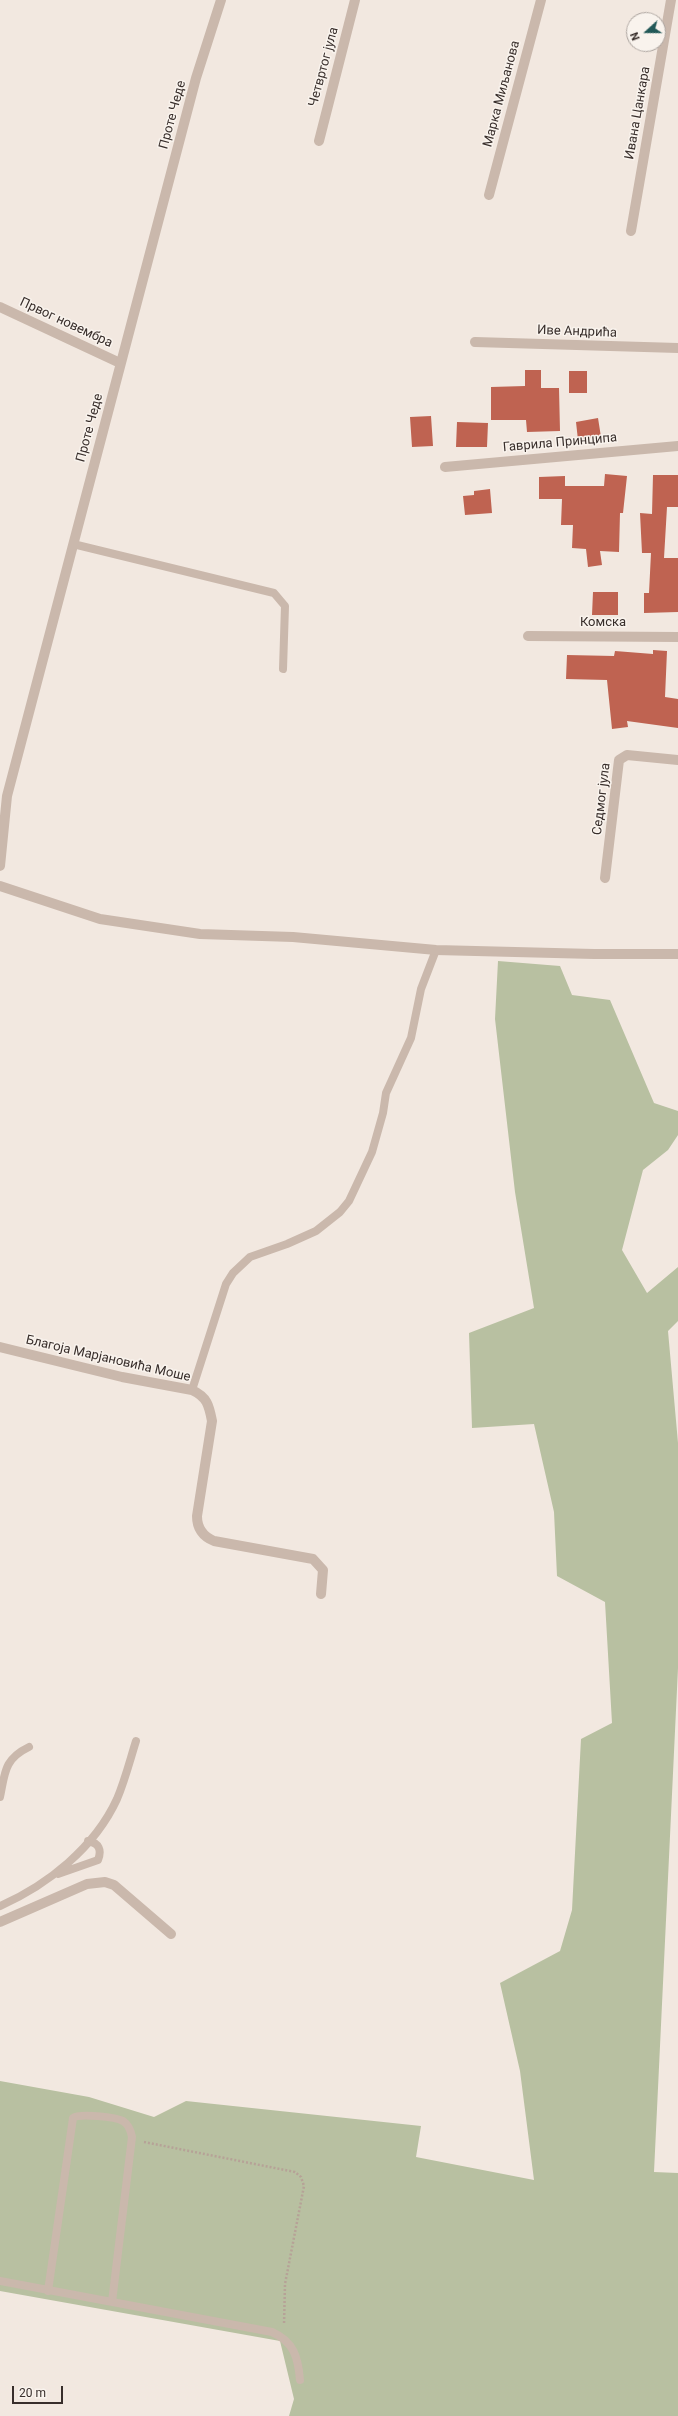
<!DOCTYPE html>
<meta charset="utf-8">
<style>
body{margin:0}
#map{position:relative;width:678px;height:2416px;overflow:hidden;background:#f2e8e0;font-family:Roboto,sans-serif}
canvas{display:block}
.north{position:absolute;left:626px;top:12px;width:40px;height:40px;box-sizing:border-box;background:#f9f3ed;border:1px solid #aca49f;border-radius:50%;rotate:249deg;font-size:11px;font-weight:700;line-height:16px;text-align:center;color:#382e2b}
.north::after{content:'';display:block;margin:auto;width:14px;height:18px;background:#225857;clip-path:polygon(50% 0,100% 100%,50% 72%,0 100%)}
.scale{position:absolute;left:12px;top:2386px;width:51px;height:18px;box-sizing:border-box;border:2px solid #382e2b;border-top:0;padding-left:5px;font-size:12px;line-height:14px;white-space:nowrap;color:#382e2b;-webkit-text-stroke:3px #f9f3ed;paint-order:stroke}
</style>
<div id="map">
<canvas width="678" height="2416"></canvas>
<div class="north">N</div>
<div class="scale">20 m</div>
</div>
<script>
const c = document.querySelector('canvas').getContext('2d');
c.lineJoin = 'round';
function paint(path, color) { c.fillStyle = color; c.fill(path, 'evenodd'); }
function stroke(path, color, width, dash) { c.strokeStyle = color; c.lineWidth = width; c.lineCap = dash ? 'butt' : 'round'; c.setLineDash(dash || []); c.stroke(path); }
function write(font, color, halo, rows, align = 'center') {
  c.font = font + ' Roboto,sans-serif'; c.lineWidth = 3; c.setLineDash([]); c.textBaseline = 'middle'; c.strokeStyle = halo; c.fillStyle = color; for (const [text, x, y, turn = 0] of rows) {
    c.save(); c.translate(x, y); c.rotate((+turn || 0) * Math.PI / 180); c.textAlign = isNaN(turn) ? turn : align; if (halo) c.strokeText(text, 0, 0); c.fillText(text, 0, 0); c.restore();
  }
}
paint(new Path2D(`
 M498,961L560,966L572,995L610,1000L654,1103L678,1111V1135L668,1150L643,1170L622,1250L647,1293L678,1267V1321L668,1331L678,1443V1668L654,2172L678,2173V2416H289L294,2399L280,2341L0,2291V2081L89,2097L154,2117L186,2101L421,2126L416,2157L534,2180L520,2071L500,1983L560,1951L572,1910L581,1739L612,1723L605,1602L557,1576L554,1512L534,1424L472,1428L469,1333L534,1308L515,1192L495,1019Z`), '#b8c0a1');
paint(new Path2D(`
 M525,370H541V388H559L560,431L527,432L526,420H491V387L525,386Z
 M569,371H587V393H569Z
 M431,416L433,446L412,447L410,417Z
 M598,418L601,437L578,440L576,422Z
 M457,422L488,423L487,447H456Z
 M605,474L627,476L623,513H620L619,552L600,551L602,565L588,567L586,549L572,548L573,525H561L562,499H539V477L565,476V486H604Z
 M653,475H678V507H667L664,558H678V612L644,613V593H649L651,553H642L640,513L652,514Z
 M490,489L492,513L465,515L463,496L474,495V491Z
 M593,592H618V615H592Z
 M653,650L667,651L665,697L678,699V728L627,721L628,727L612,729L607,680L566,679L567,655L614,656L615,651L653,654Z`), '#bf6351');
stroke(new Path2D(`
 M144,2142L295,2172L301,2177L304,2186L285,2284L284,2325`), '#b6a297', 2.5, [2, 2]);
stroke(new Path2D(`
 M73,544L274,593L285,606L283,669
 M192,1390L226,1284L233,1273L250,1257L287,1244L316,1231L340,1212L349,1201L372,1152L383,1113L386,1093L411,1038L421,989L436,950
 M0,1797C5,1773 4,1759 29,1747
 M58,1874L98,1860C102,1850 99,1843 88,1841
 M0,1906C48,1885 95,1847 117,1799C125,1780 130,1760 136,1741
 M0,2281L272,2332C294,2342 298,2357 300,2380
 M48,2291L73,2118C79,2113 116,2117 123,2121C129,2125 131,2131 132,2137L112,2302`), '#cab8ac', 8);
stroke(new Path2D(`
 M319,141L355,0
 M489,195L541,0
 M631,231L671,0
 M0,307L120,363
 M475,342L678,348
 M445,467L678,446
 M528,636L678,637
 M605,878L619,760L627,755L678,760
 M0,886L100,919L200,934L293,937L436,950L594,954H678
 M0,1347L122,1377L192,1390C207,1397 209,1405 212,1421L197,1516C197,1528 202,1536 214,1541L313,1559L323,1570L321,1594
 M0,1922L87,1884L105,1882L114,1885L171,1934`), '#cab8ac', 10);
stroke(new Path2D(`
 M0,866L7,796L196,78L221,0`), '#cab8ac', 10);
write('13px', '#382e2b', '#f9f3ed', [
 ["Четвртог јула",324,67,-75],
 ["Марка Миљанова",502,94,-75],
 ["Ивана Цанкара",638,113,-80],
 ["Проте Чеде",173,115,-75],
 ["Првог новембра",66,323,25],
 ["Иве Андрића",577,332,2],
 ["Проте Чеде",90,428,-75],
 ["Гаврила Принципа",560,443,-5],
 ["Комска",603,623],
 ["Седмог јула",602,799,-83],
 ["Благоја Марјановића Моше",108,1359,13]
]);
</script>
